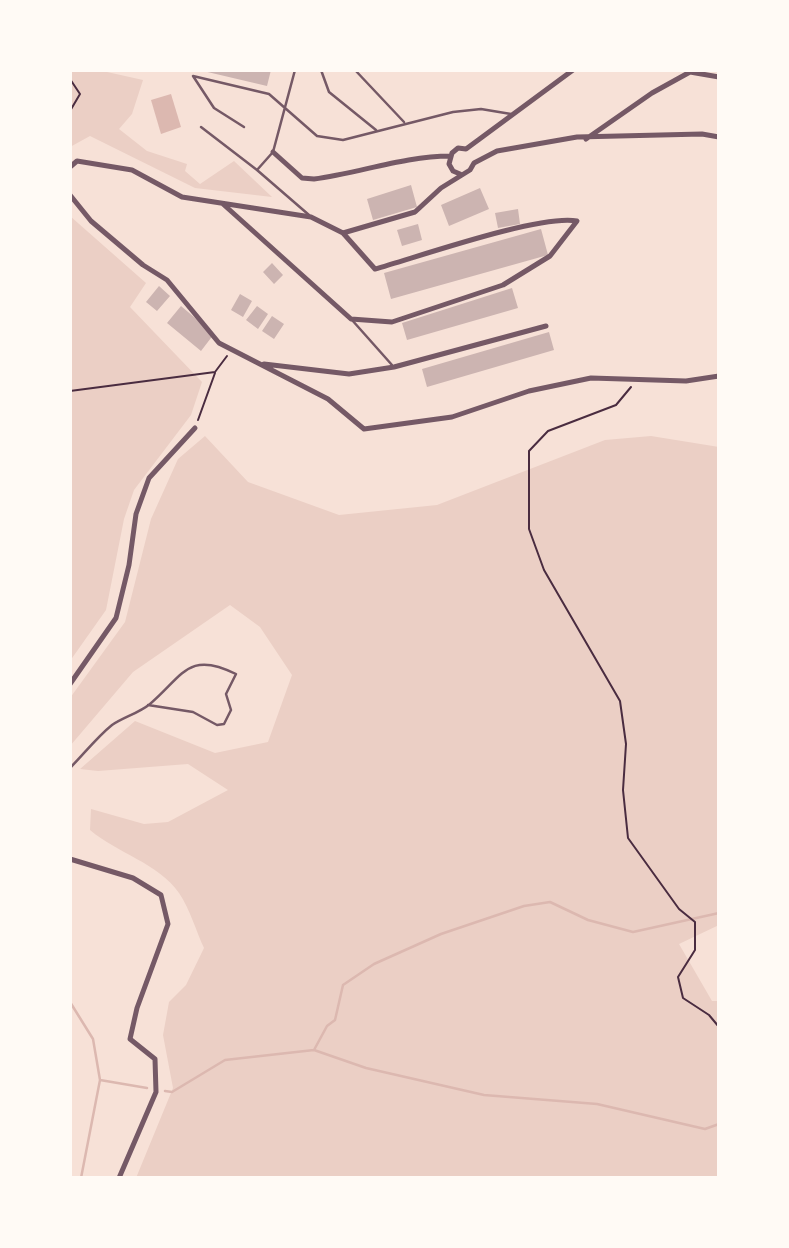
<!DOCTYPE html>
<style>
body{margin:0}
#map{position:relative;width:789px;height:1248px;overflow:hidden;background:#f7e1d7;font-family:"Fira Sans",sans-serif}
canvas{display:block}
.frame{position:absolute;inset:0;border:72px solid #fffaf5;pointer-events:none}
</style>
<div id="map">
<canvas width="789" height="1248"></canvas>
<div class="frame"></div>
</div>
<script>
const c = document.querySelector('canvas').getContext('2d');
c.lineJoin = 'round';
function paint(path, color) { c.fillStyle = color; c.fill(path, 'evenodd'); }
function stroke(path, color, width, dash) { c.strokeStyle = color; c.lineWidth = width; c.lineCap = dash ? 'butt' : 'round'; c.setLineDash(dash || []); c.stroke(path); }
paint(new Path2D(`
 M70,70H98L143,80L132,114L119,129L147,151L187,164L185,171L200,184L234,161L272,197L195,188L90,136L70,147Z
 M70,216L146,283L130,307L202,382L191,415L134,490L124,519L106,610L70,661Z
 M205,436L248,482L339,515L437,505L605,440L651,436L719,447V925L679,944L712,1001H719V1178H136L173,1088L163,1035L169,1002L186,985L204,948C196,931 190,909 179,893C158,863 117,853 90,830L91,809L144,824L168,822L228,790L188,764L98,771L80,769L135,721L215,753L268,742L292,675L260,627L230,605L133,672L70,746V698L125,622L151,519L178,459Z`), '#ebcfc5');
paint(new Path2D(`
 M171,94L181,127L161,134L151,100Z`), '#dcb8b0');
stroke(new Path2D(`
 M70,1002L93,1039L100,1080L81,1178
 M314,1050L327,1026L335,1020L343,985L374,964L441,934L524,906L550,902L588,920L633,932L719,913
 M100,1080L147,1088
 M165,1091L172,1092L225,1060L314,1050L366,1068L484,1095L597,1104L705,1129L719,1124`), '#dcb8b0', 2.5);
paint(new Path2D(`
 M199,70H271L267,86Z
 M411,185L417,207L373,220L367,199Z
 M480,188L489,209L449,226L441,205Z
 M518,209L520,224L498,228L495,213Z
 M418,224L422,240L402,246L397,230Z
 M541,229L548,255L391,299L384,273Z
 M272,263L283,275L274,284L263,272Z
 M159,286L170,296L157,311L146,302Z
 M512,288L518,308L407,340L402,323Z
 M240,294L252,301L243,317L231,310Z
 M181,306L214,334L201,351L167,323Z
 M257,306L268,314L258,329L246,320Z
 M272,316L284,324L274,339L262,331Z
 M549,332L554,350L427,387L422,369Z`), '#ccb4b1');
stroke(new Path2D(`
 M70,79L80,94L70,111
 M631,387L616,405L548,431L529,451V529L544,570L620,701L626,744L623,790L628,838L679,909L695,922V950L678,977L683,998L709,1015L719,1027
 M70,391L215,372L227,356
 M198,420L215,373`), '#4a2c40', 2);
stroke(new Path2D(`
 M295,70L273,152L257,170L309,215
 M321,70L329,92L376,130
 M355,70L404,122
 M201,127L257,170
 M244,127L214,108L193,76L269,94L317,136L343,140L453,112L481,109L511,114
 M352,320L392,365
 M70,768C84,754 97,737 112,725C124,717 139,713 150,704C183,676 188,650 236,674L226,694L231,710L224,724L217,725L193,712L148,705`), '#755966', 2.5);
stroke(new Path2D(`
 M586,139L652,93L690,72L719,77
 M273,152L302,178L314,179C359,173 405,156 450,156
 M70,167L77,161L132,170L182,197L311,217L343,233L415,212L441,188L470,170L474,163L497,151L577,137L702,134L719,137
 M460,174L453,171L449,164L452,153L458,148L466,149L573,70
 M70,195L91,221L143,265L167,280L219,343L328,399L364,429L452,417L529,391L591,378L686,381L719,376
 M223,204L351,319L392,322L503,285L550,256L577,221C540,214 418,257 375,269L343,233
 M264,364L349,374L394,367L546,326
 M70,684L116,618L129,565L136,514L149,478L195,428
 M70,859L133,878L161,895L168,924L137,1008L130,1039L155,1059L156,1092L119,1178`), '#755966', 5);
</script>
